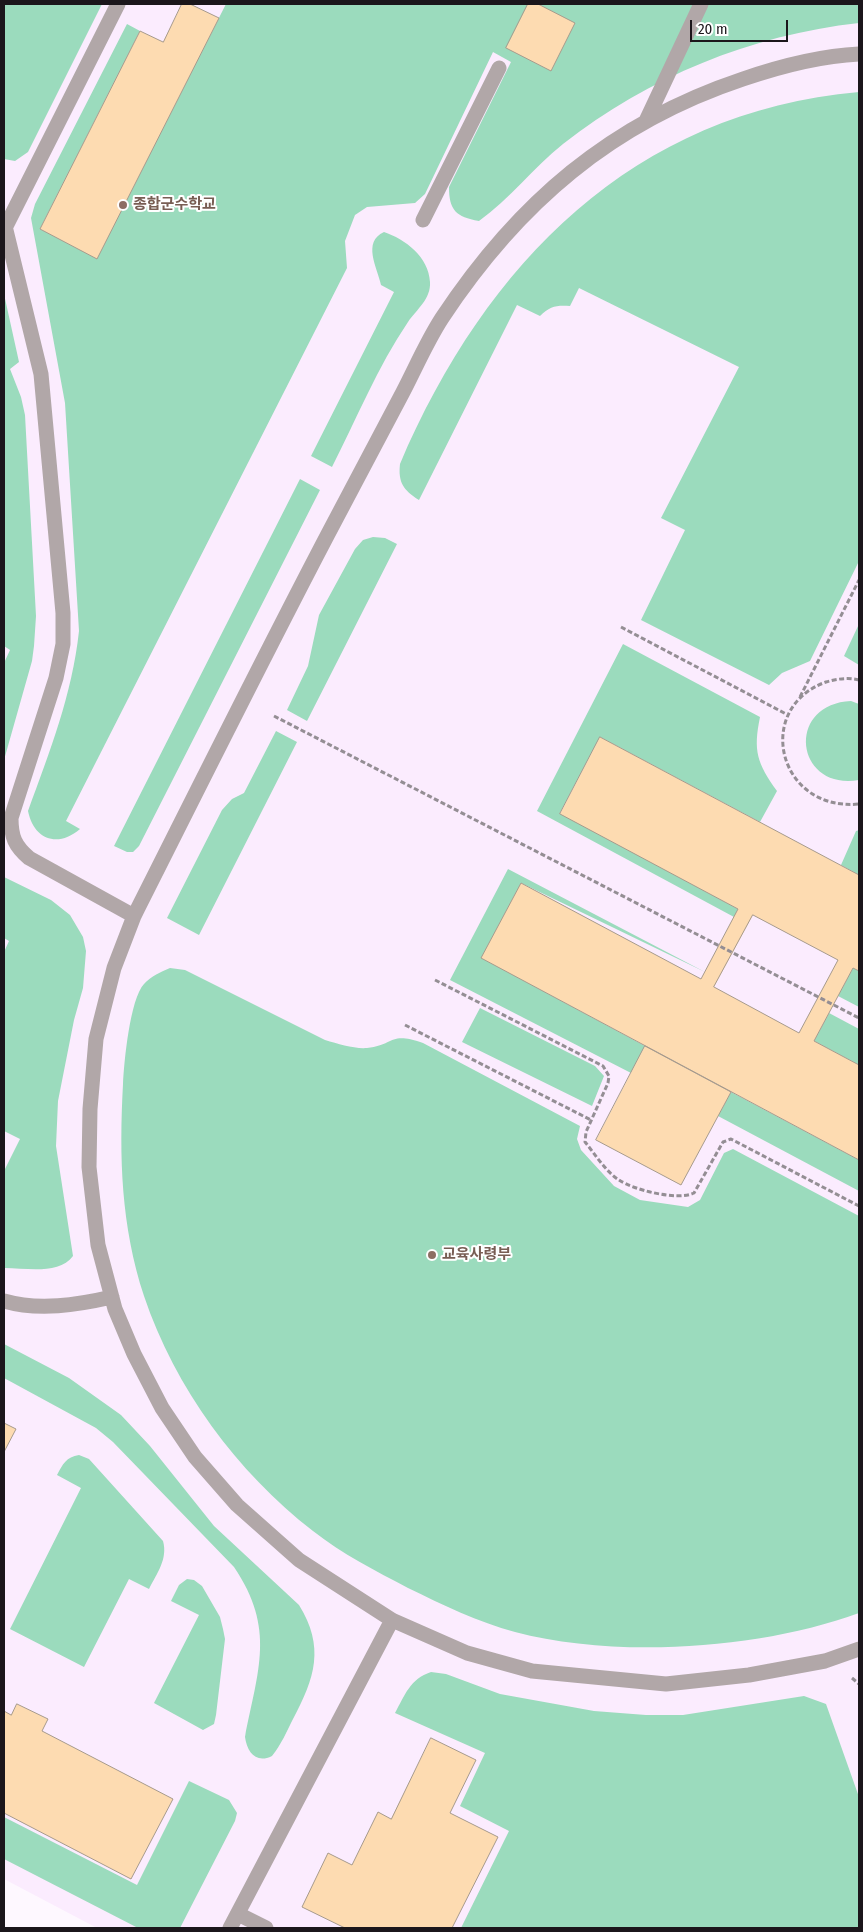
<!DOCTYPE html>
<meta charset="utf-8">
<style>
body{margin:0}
#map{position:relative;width:863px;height:1932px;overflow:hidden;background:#fef8ff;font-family:"Fira Sans Condensed",sans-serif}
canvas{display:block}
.frame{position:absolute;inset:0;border:5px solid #1b161b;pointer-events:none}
.scale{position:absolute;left:690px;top:20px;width:98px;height:22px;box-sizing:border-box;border:2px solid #1b161b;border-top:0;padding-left:6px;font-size:15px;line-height:18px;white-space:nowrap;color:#1b161b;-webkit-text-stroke:4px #fff;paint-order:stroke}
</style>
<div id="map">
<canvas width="863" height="1932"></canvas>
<div class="frame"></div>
<div class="scale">20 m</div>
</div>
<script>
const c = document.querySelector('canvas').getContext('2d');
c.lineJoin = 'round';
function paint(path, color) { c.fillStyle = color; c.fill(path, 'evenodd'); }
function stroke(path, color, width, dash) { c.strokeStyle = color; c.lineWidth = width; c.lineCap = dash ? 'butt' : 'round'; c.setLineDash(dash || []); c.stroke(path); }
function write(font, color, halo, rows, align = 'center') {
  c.font = font + ' "Fira Sans Condensed","Noto Sans KR",sans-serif'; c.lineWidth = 4; c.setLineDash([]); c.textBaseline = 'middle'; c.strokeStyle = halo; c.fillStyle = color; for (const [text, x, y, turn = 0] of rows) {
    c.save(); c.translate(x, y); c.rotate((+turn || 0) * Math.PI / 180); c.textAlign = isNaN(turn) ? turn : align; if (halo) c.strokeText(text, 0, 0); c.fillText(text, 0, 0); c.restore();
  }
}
paint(new Path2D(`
 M4,4H859V1928H97L4,1879Z`), '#fbecfe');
paint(new Path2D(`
 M4,4H102L28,152L15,161L4,159Z
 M226,4H859V23C750,35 649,77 563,144C533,168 510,199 479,221C456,217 449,210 449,187L511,62L493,52L425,194L415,203L367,207L355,215L345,241L347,268L66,821L80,829C58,848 34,840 28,811C50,751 72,695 79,631L65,403L31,218L35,204L127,24L140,31L40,229L97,258Z
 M859,92V561L810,661L782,673L769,685L641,620L685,530L661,518L739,367L579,288L570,306C557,305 550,306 540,316L517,305L419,500C403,490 398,482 400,464C486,263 633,112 859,92Z
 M384,232C405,239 429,257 430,282C431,299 417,309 408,322C378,366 356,420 332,467L311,456L394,292L381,285C377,267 362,242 384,232Z
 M4,294L19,362L10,369L21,397L25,415L36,616L34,646L32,661L4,760V663L10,650L4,646Z
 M300,479L320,490L139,846L133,852H127L114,846Z
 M373,537L385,538L397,544L307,721L287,710L308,666L319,615L355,549L363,540Z
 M859,624V665L844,656Z
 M623,644L760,717C753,751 757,763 777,791L760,822L600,737L560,813L738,909L734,917L537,811Z
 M851,701L859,704V780C795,791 785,704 851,701Z
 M276,731L297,742L199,935L167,918L222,810L232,799L244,793Z
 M859,830V875L841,865L856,831Z
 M508,869L705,972L521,883L482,958L645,1046L631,1073L450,980Z
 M4,877L51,900L70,915L83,937L86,951L83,988L74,1020L58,1101L56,1146L73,1256C59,1275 26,1268 5,1268L4,1266V1171L20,1139L4,1131V952L9,941L4,938Z
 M170,968L185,970L325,1040C339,1044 354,1049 367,1048C395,1045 389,1031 423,1043L580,1126L577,1139L581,1150L614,1186L640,1200L688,1207L700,1200L724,1153L733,1149L859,1216V1613C761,1649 617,1659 515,1632C478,1622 443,1605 408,1588C376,1571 342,1554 313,1531C237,1472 175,1388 144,1296C121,1226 119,1157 123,1084C124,1062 130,999 144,984C151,976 161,972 170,968Z
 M853,968L859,971V1007L838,996Z
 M480,1008L595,1066L604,1076L592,1106L462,1042Z
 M829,1013L859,1029V1065L814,1041Z
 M731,1092L859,1160V1191L718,1116Z
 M4,1344L69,1378L121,1415L150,1446L214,1526L299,1605C325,1647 315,1678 293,1719C287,1731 281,1745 272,1756C256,1764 247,1752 245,1737C258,1670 276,1629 234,1567L113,1442L96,1428L4,1378Z
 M79,1455L89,1459L163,1541C168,1559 157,1573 149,1589L129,1579L84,1667L10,1629L81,1488L57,1475C63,1464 66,1457 79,1455Z
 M187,1579L194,1580L202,1586L220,1617L223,1629L225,1639L216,1715L214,1724L203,1730L154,1703L199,1615L171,1601L179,1585Z
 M431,1672L446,1674L500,1694L594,1711L646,1715H683L804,1696L826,1704L859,1797V1928H461L509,1831L460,1806L485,1753L395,1713C405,1695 410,1679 431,1672Z
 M189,1781L229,1800L237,1813L235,1821L180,1928H138L4,1859V1817L137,1885Z`), '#9bdbbd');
const building = new Path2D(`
 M182,4H190L219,18L97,259L40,229L140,31L163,42Z
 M528,4H538L575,23L551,71L506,48Z
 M600,737L859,875V971L853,968L814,1041L859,1065V1160L481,958L521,883L701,979L738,909L560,814ZM753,915L838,960L799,1033L714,987Z
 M645,1046L731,1092L681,1185L596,1140Z
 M4,1423L16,1429L4,1452Z
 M17,1704L48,1719L42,1731L173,1799L131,1879L4,1813V1711L11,1715Z
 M431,1738L476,1760L450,1813L498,1837L452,1928H345L302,1907L328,1853L352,1865L378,1812L391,1819Z`);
paint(building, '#fddbb1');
stroke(building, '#a79b8d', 1);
stroke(new Path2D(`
 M621,627L788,715
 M859,680C849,677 836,679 826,682C753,708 778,812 859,804
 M800,697L859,580
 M274,716L859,1018
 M435,980L603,1066L609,1076L608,1083L586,1132L585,1142C595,1154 606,1172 619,1180C634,1190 677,1201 694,1193L723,1142L731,1139L859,1206
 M405,1025L591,1120
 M852,1678L859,1684`), '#948e94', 3, [5, 2.5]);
stroke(new Path2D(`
 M859,54C819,56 781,66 743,79C611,123 518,203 442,318C427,341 416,367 403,392C378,439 353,487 328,534C262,660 198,789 134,916L114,968L96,1039L90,1109L89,1167L98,1245L115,1309L134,1354L162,1408L195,1457L237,1505L299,1560L392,1620L467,1653L532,1671L666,1684L749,1675L825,1661L859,1649
 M646,121L701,4
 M423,220L499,68
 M4,222L41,374L63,613V644L56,678L11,818C11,837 15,846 29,858L134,916
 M6,226L118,4
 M4,1301C39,1311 77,1305 112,1297
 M238,1914L266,1928
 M230,1928L392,1620`), '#b1a7a8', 15);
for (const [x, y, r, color] of [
 [123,205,5,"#8d6e63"],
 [432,1255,5,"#8d6e63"]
]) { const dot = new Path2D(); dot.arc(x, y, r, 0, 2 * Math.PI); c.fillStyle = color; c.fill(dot); stroke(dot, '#fff', 2); }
write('bold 15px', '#785e54', '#fff', [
 ["종합군수학교",133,205],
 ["교육사령부",442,1255]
], 'left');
</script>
